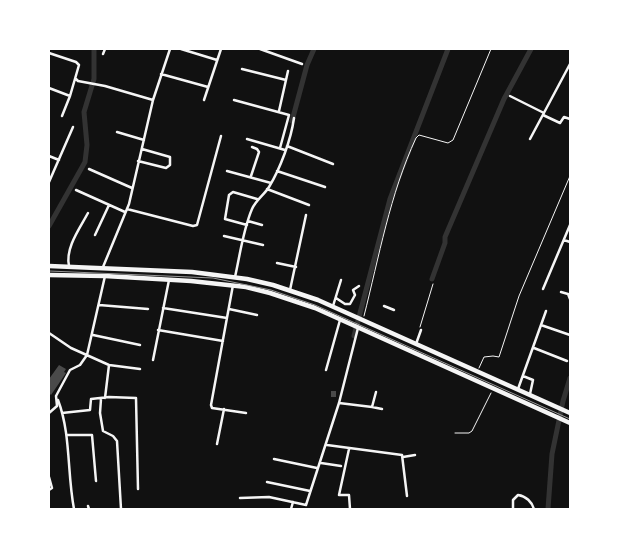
<!DOCTYPE html>
<style>
body{margin:0}
#map{position:relative;width:619px;height:558px;overflow:hidden;background:#111;font-family:Commissioner,sans-serif}
canvas{display:block}
.frame{position:absolute;inset:0;border:50px solid #fff;pointer-events:none}
</style>
<div id="map">
<canvas width="619" height="558"></canvas>
<div class="frame"></div>
</div>
<script>
const c = document.querySelector('canvas').getContext('2d');
c.lineJoin = 'round';
function stroke(path, color, width, dash) { c.strokeStyle = color; c.lineWidth = width; c.lineCap = dash ? 'butt' : 'round'; c.setLineDash(dash || []); c.stroke(path); }
function paint(path, color) { c.fillStyle = color; c.fill(path, 'evenodd'); }
stroke(new Path2D(`
 M292,121L307,65L314,49
 M49,226L85,162L87,145L84,112L94,79V49
 M432,279L445,243V237L504,99L531,49
 M354,336L390,199L448,49
 M548,509L552,454L563,401L570,378`), '#333', 5);
paint(new Path2D(`
 M59,365L66,369L64,372L66,373L51,395L49,393V379Z
 M331,391H336V397H331Z`), '#4a4a4a');
stroke(new Path2D(`
 M364,316C379,257 390,194 416,138L419,135L448,143L453,140L491,49
 M420,327L433,284
 M479,368L484,357L493,356L499,357L519,296L570,176
 M455,433H469L472,431L491,393`), '#f5f5f5', 1);
stroke(new Path2D(`
 M181,49L217,60
 M260,49L302,64
 M49,53L76,62L79,65L70,96L62,116
 M103,54L105,49
 M242,69L286,80
 M161,74L208,87
 M76,79L78,81L105,86L153,100
 M49,88L70,96
 M510,96L544,113
 M204,100L221,49
 M234,100L289,115L280,148
 M279,111L288,71
 M543,115L560,123L564,117L570,119
 M117,132L144,140
 M247,139L285,150
 M530,139L570,64
 M287,146L333,164
 M49,156L59,160
 M138,161L166,168L170,165V157L142,149
 M89,169L132,188
 M227,171L271,183
 M277,171L325,187
 M251,176L259,152L257,149L252,147
 M49,182L73,127
 M267,189L309,205
 M76,190L125,212
 M127,209L193,226L197,225L221,136
 M248,221L262,225
 M247,225L225,219L229,195L233,192L257,199
 M95,235L109,205
 M224,236L263,245
 M564,240L570,242
 M277,263L296,267
 M69,266C65,248 80,228 88,213
 M103,267L129,204L153,100L170,49
 M235,277C240,255 243,230 252,209C256,200 264,195 269,187C280,169 291,140 294,118
 M233,285L211,405L212,408L246,413
 M543,289L570,225
 M290,290L306,215
 M561,292L568,294L570,299
 M336,298L345,304H350L355,295L353,290L359,286
 M99,305L148,309
 M333,306L341,280
 M384,306L394,310
 M163,308L227,318
 M229,309L257,315
 M541,325L570,335
 M158,330L223,341
 M49,333L71,348L109,365L140,369
 M93,335L140,345
 M416,344L421,330
 M534,348L567,361
 M153,360L169,280
 M326,370L340,320
 M523,376L533,380L530,394
 M518,389L546,311
 M105,398L109,365
 M101,399L100,413L103,431L113,436L117,441L121,509
 M58,400C71,434 67,473 74,509
 M339,403L372,407L376,392
 M372,407L382,409
 M49,413L57,406L56,396L70,370L80,365L87,355L105,276
 M62,413L90,410L91,399L109,397L136,398L138,489
 M67,435H92L96,481
 M217,444L224,409
 M327,445L402,455L407,496
 M349,449L339,495H349L350,509
 M403,457L415,455
 M274,459L317,468
 M321,463L341,466
 M49,477L52,488L49,490
 M267,482L310,491
 M240,498L269,497L306,505L339,403L358,328
 M88,506L89,509
 M291,509L293,502
 M513,509V500L518,495C526,496 532,502 534,509`), '#f5f5f5', 2.5);
stroke(new Path2D(`
 M49,266L192,272L247,279L273,285L318,300L570,413
 M49,275L105,276L191,281L246,287L270,293L315,308L570,423`), '#f5f5f5', 4.5);
stroke(new Path2D(`
 M49,271L213,278L271,290L315,305L570,419`), '#9a9a9a', 1);
</script>
